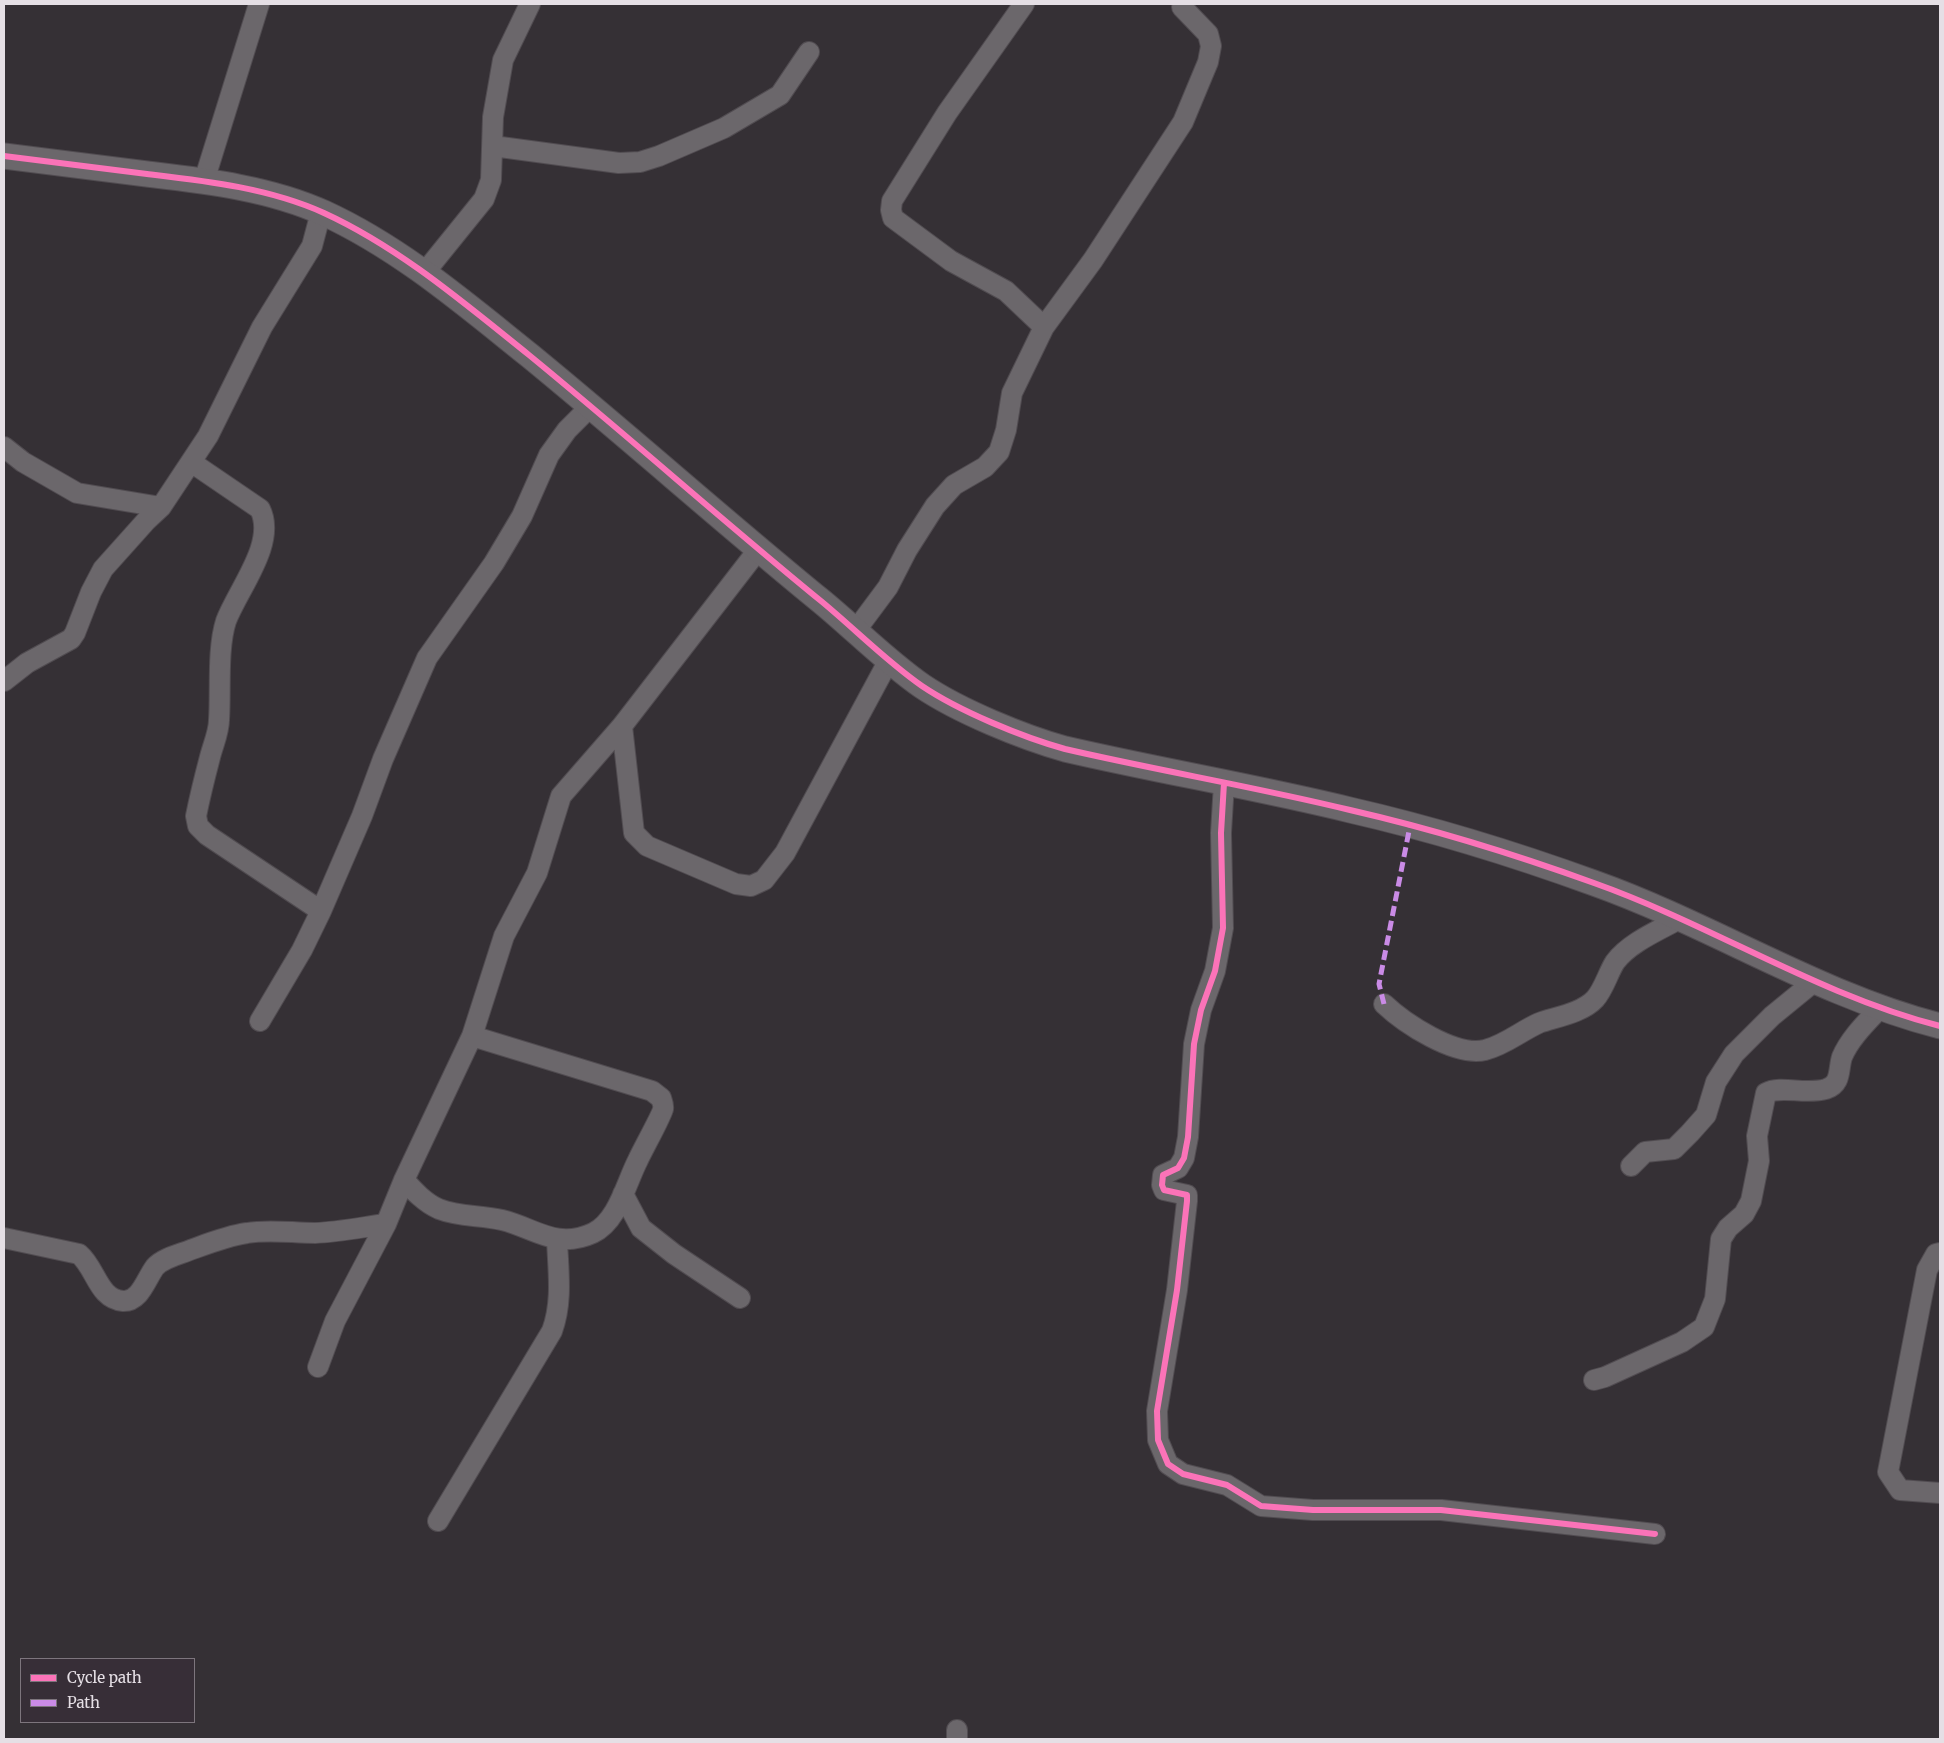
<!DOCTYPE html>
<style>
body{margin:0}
#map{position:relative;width:1944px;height:1743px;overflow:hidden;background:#353035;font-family:Merriweather,serif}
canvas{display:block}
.frame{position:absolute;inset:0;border:5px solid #e5dfe5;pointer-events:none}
.legend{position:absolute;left:20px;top:1658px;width:175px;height:65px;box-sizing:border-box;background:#372e37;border:1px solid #7d757d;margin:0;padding:6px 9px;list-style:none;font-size:15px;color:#e5dfe5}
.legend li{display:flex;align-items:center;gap:10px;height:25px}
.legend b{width:25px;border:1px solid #7d757d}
</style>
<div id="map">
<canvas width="1944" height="1743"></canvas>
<div class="frame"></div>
<ul class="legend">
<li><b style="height:6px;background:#fb73b8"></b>Cycle path</li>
<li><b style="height:6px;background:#ca8be6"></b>Path</li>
</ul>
</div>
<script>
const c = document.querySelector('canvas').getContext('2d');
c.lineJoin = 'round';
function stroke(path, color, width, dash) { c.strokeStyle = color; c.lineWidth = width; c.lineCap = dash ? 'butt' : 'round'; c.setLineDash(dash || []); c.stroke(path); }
const minor = new Path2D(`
 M1024,4L947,113L892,201L891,210L893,218L951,261L1006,291L1044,327
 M493,146L619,163L640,162L659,156L724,128L780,95L809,52
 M204,181L259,4
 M425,272L484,199L491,180L493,117L503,60L530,4
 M4,447L23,462L77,493L161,507
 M191,462L260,509C277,543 238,589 226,621C217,649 221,691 219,720C219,732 213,745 210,757C205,776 200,796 196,816L198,826L207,835L321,911
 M856,630L888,587L907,550L935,506L954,485L985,467L999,452L1006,430L1012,393L1044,327L1093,260L1183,122L1208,62L1211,46L1208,34L1182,7
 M4,681L27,663L71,639L75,633L91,592L103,569L146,521L161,507L208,436L262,327L312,246L321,212
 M622,726L634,833L647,846L736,884L751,886L764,880L785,853L889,660
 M1224,783L1221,833L1223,928L1215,971L1201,1010L1194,1044L1188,1137L1184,1158L1178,1168L1163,1175L1162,1185L1164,1190L1187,1195V1201L1177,1290L1157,1411L1158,1440L1168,1464L1183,1474L1227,1485L1261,1506L1313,1510H1441L1655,1534
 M1384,1004C1404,1023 1455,1057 1485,1050C1505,1045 1521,1031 1539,1023C1556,1017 1582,1013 1595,999C1604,989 1608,973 1615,962C1630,942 1660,930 1681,918
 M260,1021L302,950L321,911L362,816L383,759L427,658L494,563L522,516L549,455L567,430L591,406
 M1631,1166L1645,1152L1674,1149L1690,1133L1706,1115L1716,1082L1734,1054L1772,1016L1816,980
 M404,1180C414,1191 425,1203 439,1209C459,1217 481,1215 502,1220C535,1228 556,1250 593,1233C618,1221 626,1183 638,1160C642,1151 662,1115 663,1109C664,1106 662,1101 661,1098L652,1091L472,1036
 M623,1194L641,1228L674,1254L740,1298
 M4,1238L79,1254C96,1268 98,1299 123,1301C140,1302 146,1279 155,1267C161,1260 173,1256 182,1253C202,1246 225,1236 247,1233C270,1229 292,1233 315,1233C339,1232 363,1227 386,1224
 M1940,1253L1936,1254L1927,1270L1888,1472L1900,1490L1940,1493
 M318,1367L335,1321L386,1224L404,1180L472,1036L504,936L537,873L561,796L622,726L758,550
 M1594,1380L1605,1377L1682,1342L1704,1327L1715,1299L1721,1239L1728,1228L1744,1214L1751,1201L1759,1161L1757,1136L1766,1093C1781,1085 1805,1095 1826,1089C1842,1084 1838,1069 1842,1057C1850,1038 1867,1022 1880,1008
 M438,1521L552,1331C563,1301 558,1270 557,1239
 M957,1730V1739`);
const tertiary = new Path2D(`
 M4,156C51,162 99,168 147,174C206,181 269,188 324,213C400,248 464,303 529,355C628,436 723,521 821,601C855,629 886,661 922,686C959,711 1022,737 1065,749C1160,771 1256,787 1350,810C1433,829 1514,854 1594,883C1712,925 1819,995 1940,1026`);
stroke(minor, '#514c51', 22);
stroke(tertiary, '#514c51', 27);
stroke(minor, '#6b676b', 20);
stroke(tertiary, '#6b676b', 25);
stroke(new Path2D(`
 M1384,1004L1379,984L1410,826`), '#ca8be6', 5, [10, 5]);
stroke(new Path2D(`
 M4,156C51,162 99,168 147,174C206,181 269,188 324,213C400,248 464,303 529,355C628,436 723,521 821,601C855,629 886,661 922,686C959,711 1022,737 1065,749C1160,771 1256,787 1350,810C1433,829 1514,854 1594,883C1712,925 1819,995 1940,1026
 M1224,783L1221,833L1223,928L1215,971L1201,1010L1194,1044L1188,1137L1184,1158L1178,1168L1163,1175L1162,1185L1164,1190L1187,1195V1201L1177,1290L1157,1411L1158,1440L1168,1464L1183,1474L1227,1485L1261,1506L1313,1510H1441L1655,1534`), '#fb73b8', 6);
</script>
